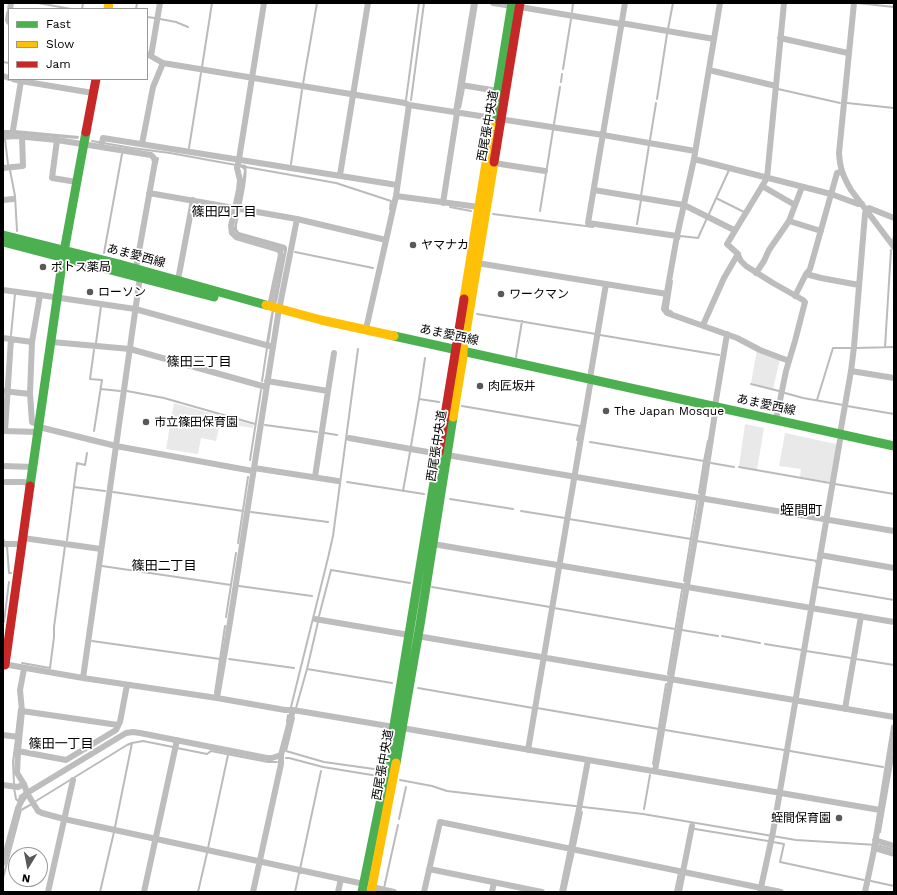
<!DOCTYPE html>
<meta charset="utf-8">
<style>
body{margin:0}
#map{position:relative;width:897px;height:895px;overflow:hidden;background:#fff;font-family:"Work Sans",sans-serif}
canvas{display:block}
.frame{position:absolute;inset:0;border:4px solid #000;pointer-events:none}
.legend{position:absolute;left:8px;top:8px;width:140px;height:72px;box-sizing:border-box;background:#fff;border:1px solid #999;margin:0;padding:5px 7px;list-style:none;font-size:12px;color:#000}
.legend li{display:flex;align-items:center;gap:8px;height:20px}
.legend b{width:20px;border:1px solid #999}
.north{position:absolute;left:8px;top:847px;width:40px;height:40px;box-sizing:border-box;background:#fff;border:1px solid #999;border-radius:50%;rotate:190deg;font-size:11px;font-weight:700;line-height:16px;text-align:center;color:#000}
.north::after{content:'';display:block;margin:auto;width:14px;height:18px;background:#595959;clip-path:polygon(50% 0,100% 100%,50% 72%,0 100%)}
</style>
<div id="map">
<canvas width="897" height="895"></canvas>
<div class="frame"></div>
<ul class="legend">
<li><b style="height:5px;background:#4caf50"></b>Fast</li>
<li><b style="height:5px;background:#ffc107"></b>Slow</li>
<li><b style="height:5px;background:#c62828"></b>Jam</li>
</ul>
<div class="north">N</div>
</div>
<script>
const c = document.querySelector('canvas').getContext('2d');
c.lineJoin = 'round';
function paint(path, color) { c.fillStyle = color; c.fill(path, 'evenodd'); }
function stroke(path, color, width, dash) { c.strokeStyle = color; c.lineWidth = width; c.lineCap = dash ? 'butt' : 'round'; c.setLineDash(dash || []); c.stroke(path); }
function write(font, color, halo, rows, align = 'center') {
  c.font = font + ' "Work Sans","Noto Sans JP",sans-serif'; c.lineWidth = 3.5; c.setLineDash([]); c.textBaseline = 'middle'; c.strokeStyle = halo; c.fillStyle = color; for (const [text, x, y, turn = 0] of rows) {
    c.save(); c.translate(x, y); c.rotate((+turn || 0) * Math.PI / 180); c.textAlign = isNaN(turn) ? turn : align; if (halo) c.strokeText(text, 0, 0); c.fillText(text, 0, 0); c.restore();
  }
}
paint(new Path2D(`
 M757,350L780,359L773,389L751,383Z
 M174,403L253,425V428L220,423L216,441L201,438L198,454L166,449Z
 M745,424L764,428L757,470L739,466Z
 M785,433L836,444L837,446L831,482L800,477L801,469L779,466Z`), '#e9e9e9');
paint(new Path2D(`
 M3,130H15L79,136L78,139L16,134H3Z
 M239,164L246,165C249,176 240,212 237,225V229L239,232L285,245L287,247V250L277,302L275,304L269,344L266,343L270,319L284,252L283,250L280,248L240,237L234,231V228L241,190L244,170L242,168L239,167Z`), '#bbb');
stroke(new Path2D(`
 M38,3L71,9
 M857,3L894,7
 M82,9L83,3
 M136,9L137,3
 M572,12L573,3
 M147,17L155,18
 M160,19L176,22L188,27
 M668,29L673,3
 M3,62L9,63
 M202,67L212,3
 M563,69L571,19
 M561,82L562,74
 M464,83L477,3
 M303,84L317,3
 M778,89L840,103
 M657,99L667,34
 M406,100L419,3
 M411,100L424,3
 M847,103L894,108
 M460,108L464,88
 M554,124L560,87
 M5,139L8,164
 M650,140L656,103
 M92,141L132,148L170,153L236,165
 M189,148L201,73
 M157,163L158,158
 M291,164L302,90
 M246,167L336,183L391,201L390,209
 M10,170L15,196L17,231
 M641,196L649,145
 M718,199L744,212
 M450,207L471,211
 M540,211L553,130
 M493,214L593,227
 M709,214L729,170
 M637,224L641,200
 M679,239L680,236L698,238L707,218
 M893,242L894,236
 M295,252L373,268
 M104,253L122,154
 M672,312L668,310V307L672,281
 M477,314L596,334
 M11,335L15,294
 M600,335L719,355
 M96,343L101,306
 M885,347L891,250
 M856,348L894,347
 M516,357L522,321
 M425,358L419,399L439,402
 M262,381L267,348
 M751,384L779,391
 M101,389L120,391
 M127,391L164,398L255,424
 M785,393L803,398L843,405
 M817,400L833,348H853
 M462,406L580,426L577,440H578
 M847,406L894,414
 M265,425L317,432
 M94,431L102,380L90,379L94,350
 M325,433L337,435
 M590,442L704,461L699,493
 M411,446L419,399
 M250,460L261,390
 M704,461L708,441
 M711,463L734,467
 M739,467L830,483
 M347,482L424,494
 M835,484L894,494
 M74,487L105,491
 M403,491L410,452
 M113,492L243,511
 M450,499L513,509
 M521,511L565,518
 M251,512L328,522
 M569,519L691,539
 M3,538L4,542
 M67,540L77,463L85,465L87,453
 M697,541L817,561L816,562
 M238,543L248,477
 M7,546L9,573H11
 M102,566L231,585
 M684,581L697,501
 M239,586L312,596
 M432,587L550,607
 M817,587L894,600
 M554,608L675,629
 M319,616L331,570L410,583
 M226,617L236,553
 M3,622H4L9,582
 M682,630L718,636
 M722,636L760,643
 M92,641L220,659
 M765,644L802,650
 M806,651L851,658
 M229,659L294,668
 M856,659L894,665
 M22,663L50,668L54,637V627L65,546
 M307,669L392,683
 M668,674L682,590
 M418,688L533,708
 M215,693L225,626
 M291,707L328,558L333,536L358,349
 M296,708L307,669L318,622
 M537,708L659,729
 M294,718L286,751L324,762L374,769
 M287,722L288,715
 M665,730L784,750
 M16,735L19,709
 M177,748L207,754L211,751L268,762H277
 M790,751L883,767
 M286,758H289L323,767L378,776
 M653,764L666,684
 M400,780L432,786L447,791L643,814L796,840L877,845L894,850
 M14,784L13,762L16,739
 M14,788L16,799L18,801
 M19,800L20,796L24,793
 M36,801L127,745L132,743
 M644,809L650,775
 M399,819L406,787
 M115,827L132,743L143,741L173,747
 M695,829L768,841
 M880,832L894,751
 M773,842L784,844L780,862L864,880
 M575,846L582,812
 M208,848L228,755
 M300,869L321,771
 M3,878L21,810L32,804
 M871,881L894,886
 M384,888L398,825
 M100,892L114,832
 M198,892L207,853
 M295,892L299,873H301
 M565,892L574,851
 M675,892L679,873`), '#bbb', 2);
stroke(new Path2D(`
 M264,3L239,159L237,168L240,180L239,190L231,226L232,233L236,237L277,249L280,251L281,255L270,306
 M493,3L512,6
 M625,3L588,223L677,236
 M720,3L694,159L677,236L664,309L667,313L737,338L760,350L789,361
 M854,3L839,153C840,169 843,176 851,190L894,247
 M520,7L621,24
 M10,9L11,3
 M9,13L8,20L9,22
 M621,23L714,39
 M780,38L848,53
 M147,54L163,63L405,103L409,105L603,135L695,151
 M151,56L160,3
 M709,70L776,86
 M3,76L9,78
 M13,79L21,81L93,93
 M461,85L498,91
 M456,112L474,3
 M12,136L21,81
 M3,137L15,136L57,140L151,155L154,158L155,162L136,268
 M57,140L52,178L77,182
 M142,144L153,87L163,63
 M101,147L103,138L397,185
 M694,159L831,194L858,204H862
 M494,163L545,171
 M3,168L23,166L22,137
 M340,175L368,3
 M762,186L795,205
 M594,190L684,205
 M149,193L297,219L278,315L254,468L230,622L217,698
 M396,196L479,207
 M3,200L13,199
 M443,203L457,113
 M684,205L734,230
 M866,210L869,208L894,218
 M297,219L386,240
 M789,221L821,231
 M477,263L667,294
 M756,273L764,261L769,250L789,221L802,187
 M806,274L821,278L859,285
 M178,280L193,200
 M3,290L40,295
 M795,296L806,274L810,269L837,173L841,172
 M703,325L724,278L738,254
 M366,329L396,196L409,105
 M3,338L32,342
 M52,342L130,349L266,387
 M851,371L894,378
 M590,378L606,284
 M267,381L328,391L315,477
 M3,391L30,394
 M328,391L334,353
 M776,420L786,371L795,341L805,302L803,300L773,283L746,266L741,261L737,253L727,244L767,178L784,3
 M40,425L34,423L32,422L30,394L32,342L40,295L135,309L273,347
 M39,427L116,446L253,471
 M3,431L39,432
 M5,431L11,339
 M840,434L851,371L854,347L865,214L866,210
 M349,438L439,454
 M447,455L894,531
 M3,466L34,467
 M254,468L338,481
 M3,482H23L31,483
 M23,538L101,549
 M3,544H22
 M433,544L894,622
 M820,555L894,568
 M315,619L409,635
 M417,636L894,717
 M3,664L83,678L217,698L285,710H293L394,727
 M24,669L20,690L22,711L18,751L17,773L24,784L27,793L38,811L42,813L64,819L364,884
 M83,678L116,446L140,277
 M845,709L861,616
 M22,711L118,725
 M402,728L880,810
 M3,735L19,737
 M528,750L590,385
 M18,751L66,760L116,730L120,722L127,685
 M655,771L702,498L715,413V406L727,334
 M3,785L18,787L24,784
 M875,840L894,846
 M874,848L894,854
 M3,863L18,808L22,800L27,793L126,733L133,732L140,733L267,758H272L281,755
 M429,869L542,892
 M372,887L394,892
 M48,892L73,780
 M144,892L177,740
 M253,892L281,764V755L293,710
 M338,892L341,879
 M424,892L440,822L781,892
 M492,892L494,882
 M562,892L579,809L588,760
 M679,892L692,826
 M760,892L773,832L840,440
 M865,892L874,850L894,727`), '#bdbdbd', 6);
stroke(new Path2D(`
 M492,126L512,3
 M3,235L119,264L266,305
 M3,242L214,297
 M394,336L894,446
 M30,486L63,257L86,132
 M396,763L420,625L453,417
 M362,892L386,774L439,452`), '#4caf50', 9);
stroke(new Path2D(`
 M108,9L109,3
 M464,299L492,126
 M266,305L321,320L394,336
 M453,417L463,357V350L494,162
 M371,892L396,763`), '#ffc107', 9);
stroke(new Path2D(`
 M86,132L96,79
 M494,162L520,3
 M439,452L464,299
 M5,665L30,486`), '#c62828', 9);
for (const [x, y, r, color] of [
 [413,245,4,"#595959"],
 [43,267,4,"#595959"],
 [90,292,4,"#595959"],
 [501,294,4,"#595959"],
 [480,386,4,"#595959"],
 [606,411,4,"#595959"],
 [146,422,4,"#595959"],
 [839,818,4,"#595959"]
]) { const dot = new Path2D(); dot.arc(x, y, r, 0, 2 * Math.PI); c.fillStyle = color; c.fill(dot); stroke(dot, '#fff', 1.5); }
write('12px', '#000', '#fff', [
 ["西尾張中央道",488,126,-80],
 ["あま愛西線",136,256,15],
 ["あま愛西線",449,335,12],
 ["あま愛西線",766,405,12],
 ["西尾張中央道",437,446,-81],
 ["西尾張中央道",383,765,-80]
]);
write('12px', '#000', '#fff', [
 ["ヤマナカ",421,245],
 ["ポトス薬局",51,267],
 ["ローソン",98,292],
 ["ワークマン",509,294],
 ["肉匠坂井",488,386],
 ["The Japan Mosque",614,411],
 ["市立篠田保育園",154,422],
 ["蛭間保育園",831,818,"right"]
], 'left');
write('13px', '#000', '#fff', [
 ["篠田四丁目",224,212],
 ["篠田三丁目",199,362],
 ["篠田二丁目",164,566],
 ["篠田一丁目",61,744]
]);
write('14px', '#000', '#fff', [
 ["蛭間町",801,511]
]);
</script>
